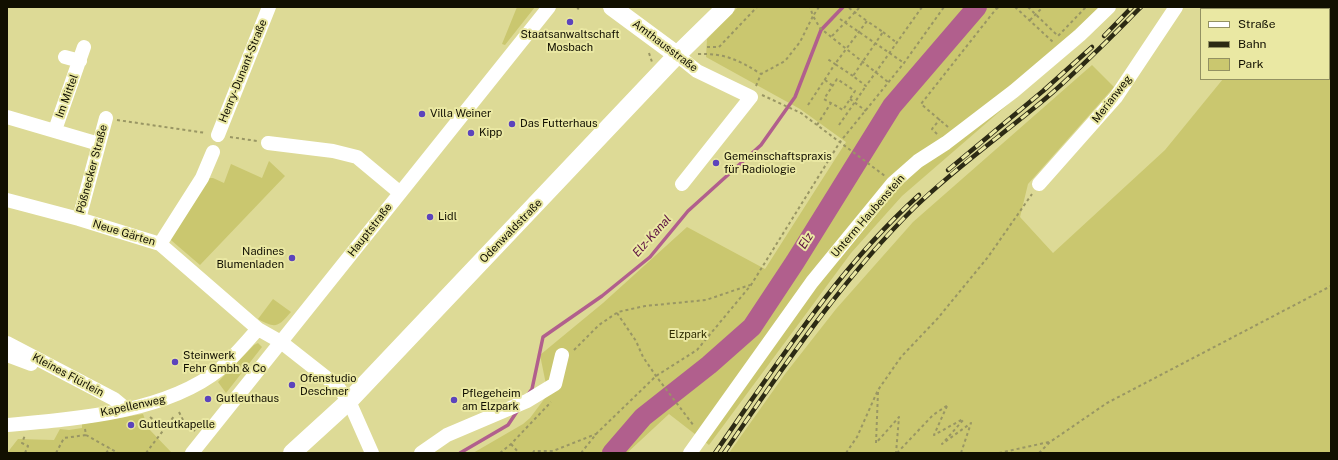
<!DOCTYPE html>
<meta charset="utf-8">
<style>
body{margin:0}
#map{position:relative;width:1338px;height:460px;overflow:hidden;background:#ddda96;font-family:"Public Sans",sans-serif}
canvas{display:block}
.frame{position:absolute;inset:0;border:8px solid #110f00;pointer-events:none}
.legend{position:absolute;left:1200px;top:8px;width:130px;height:72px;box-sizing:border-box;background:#eae8a3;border:1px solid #939162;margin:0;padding:5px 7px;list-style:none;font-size:12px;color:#110f00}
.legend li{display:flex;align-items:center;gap:8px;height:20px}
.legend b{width:20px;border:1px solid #939162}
</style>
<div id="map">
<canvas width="1338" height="460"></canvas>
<div class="frame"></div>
<ul class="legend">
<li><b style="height:5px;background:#fff"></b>Straße</li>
<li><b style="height:5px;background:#2c2a14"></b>Bahn</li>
<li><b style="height:11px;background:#cac76f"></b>Park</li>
</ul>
</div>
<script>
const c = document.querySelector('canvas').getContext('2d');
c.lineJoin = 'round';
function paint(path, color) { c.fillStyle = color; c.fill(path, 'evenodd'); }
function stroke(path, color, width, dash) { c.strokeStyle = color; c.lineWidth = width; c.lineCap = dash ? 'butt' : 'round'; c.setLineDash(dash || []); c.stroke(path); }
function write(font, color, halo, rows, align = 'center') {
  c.font = font + ' "Public Sans",sans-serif'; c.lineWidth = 4; c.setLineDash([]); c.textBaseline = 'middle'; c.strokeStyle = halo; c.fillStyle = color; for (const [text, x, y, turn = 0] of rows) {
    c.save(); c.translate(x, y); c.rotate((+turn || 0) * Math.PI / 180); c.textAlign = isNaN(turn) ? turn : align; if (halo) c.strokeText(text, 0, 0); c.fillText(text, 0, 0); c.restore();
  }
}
paint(new Path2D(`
 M517,7H535L505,45L502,44Z
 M738,7H1114L1087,36L902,196L851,253L709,445L669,414L627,453H473L523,424L530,418L548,394L540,355L603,303L687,227L765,269L846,142L800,109L706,57L707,39Z
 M1283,7H1331V453H729L785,374L836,309L913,222L1092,65L1114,87L1028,184L1020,217L1053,253L1165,150L1223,79H1329V9H1281Z
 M269,161L285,176L200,265L165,235L202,178H213L224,183L231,164L262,178Z
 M273,299L291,312C278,327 276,329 258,319Z
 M258,343L262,347L226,393L218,382L254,345Z
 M143,414L148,428L172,453H7L18,439L54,440L60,429L69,430L82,428V424Z`), '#cac76f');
stroke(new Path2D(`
 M529,393L532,389L543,337L602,296L650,257L688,211L761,145L795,97L821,30L843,7
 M460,453L508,425L518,410`), '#b15f8d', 3.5);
stroke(new Path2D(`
 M612,453L643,417L709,365L752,327L795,262L892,106L977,7`), '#b15f8d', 20);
stroke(new Path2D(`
 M577,7L579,10
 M819,7L813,16L820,28L888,82
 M1015,7L1053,42
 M1028,7L1058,36L1086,7
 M849,8L867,21
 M840,19L904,63
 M1030,20L1043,7
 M883,32L897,43
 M832,36L860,7
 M707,47H719L757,7
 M649,53L652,62
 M698,54C724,53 739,60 761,74
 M853,76L835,64L867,21L883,32L853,76L866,86L922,7
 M825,80L833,86
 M756,86L761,74L785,61L800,42L813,16L810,7
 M762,95L801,113L885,176
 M850,99L866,111
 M808,105L835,64L826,58
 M117,120L206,133
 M817,125L831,103L843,110L855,91L837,79L824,99L831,103
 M839,125L866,86
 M948,127L921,104L996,9L1000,7
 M937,134L932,129L940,119
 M230,137L257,141
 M617,313L636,341L643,357L656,376L694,426
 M574,350L599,325L618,312L645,306L706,300L750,285
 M878,392L876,443L899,417L896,453
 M947,406L934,435L963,419
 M179,412L183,420L195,431
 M150,417L164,428
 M85,429L86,435L118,453
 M511,444L519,453
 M25,453L28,446L22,443L25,435
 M56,453L64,438L86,435
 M106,453L110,448
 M146,453L175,415
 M500,453L511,444L551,402
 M533,453L534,451H553L596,434
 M581,453L597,433L656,376L697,350L751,285L840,142L904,63L944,7
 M846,453L857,437L878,390L901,357L938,318L988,257L1032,194
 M897,453L933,415L948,405
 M961,453L971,423L942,444L964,419
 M999,453L1049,442
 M1039,453L1050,442L1107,403L1331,286`), '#999664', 2, [3, 3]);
stroke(new Path2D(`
 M677,55L697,71L751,97L682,184
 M65,57L80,61
 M7,117L99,144
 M55,130L84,47
 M218,135L269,7
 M268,143L333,151L357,157L399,192
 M1039,184L1116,97L1176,7
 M7,200L79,219L160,244L258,329L281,342L337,386L349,401L372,453
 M79,219L106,118
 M160,244L202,178L213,152
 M7,343L114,399L126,409
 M7,355L31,364
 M7,425C75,419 165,413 220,369C234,357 246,342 258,329
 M192,453L549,7
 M421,453L447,435L527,401L555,384L562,355
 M690,453L812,282L893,183L918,161L946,143L1014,91L1080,35L1109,7`), '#fff', 14);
stroke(new Path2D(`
 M612,7L677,55
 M292,453L349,401L677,55L726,7`), '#fff', 18);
const rail = new Path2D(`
 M1104,36L1132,7
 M948,170L1043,91L1092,47
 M715,453C777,364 838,268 919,195
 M724,453C783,368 841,280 915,207C955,168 1002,135 1045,99C1079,70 1110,38 1141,7`);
stroke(rail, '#2c2a14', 4.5);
stroke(rail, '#eae8a3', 3, [9]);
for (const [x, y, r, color] of [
 [570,22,4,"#5c44bc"],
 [422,114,4,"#5c44bc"],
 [512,124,4,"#5c44bc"],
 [471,133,4,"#5c44bc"],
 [716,163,4,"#5c44bc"],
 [430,217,4,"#5c44bc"],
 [292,258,4,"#5c44bc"],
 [175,362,4,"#5c44bc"],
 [292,385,4,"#5c44bc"],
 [208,399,4,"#5c44bc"],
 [454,400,4,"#5c44bc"],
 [131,425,4,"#5c44bc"]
]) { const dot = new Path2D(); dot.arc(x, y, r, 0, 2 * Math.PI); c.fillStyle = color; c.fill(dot); stroke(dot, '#eae8a3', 1.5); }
write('11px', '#110f00', '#eae8a3', [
 ["Staatsanwaltschaft",570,35,"center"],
 ["Mosbach",570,48,"center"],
 ["Villa Weiner",430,114],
 ["Das Futterhaus",520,124],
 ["Kipp",479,133],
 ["Gemeinschaftspraxis",724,157],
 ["für Radiologie",724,170],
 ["Lidl",438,217],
 ["Nadines",284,252,"right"],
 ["Blumenladen",284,265,"right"],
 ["Steinwerk",183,356],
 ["Fehr Gmbh & Co",183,369],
 ["Ofenstudio",300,379],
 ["Deschner",300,392],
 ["Pflegeheim",462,394],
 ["am Elzpark",462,407],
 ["Gutleuthaus",216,399],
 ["Gutleutkapelle",139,425]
], 'left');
write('11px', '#110f00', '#eae8a3', [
 ["Amthausstraße",665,46,37],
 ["Henry-Dunant-Straße",243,71,-68],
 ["Im Mittel",67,96,-70],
 ["Merianweg",1112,99,-52],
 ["Pößnecker Straße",92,169,-75],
 ["Unterm Haubenstein",868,216,-49],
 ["Hauptstraße",370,230,-52],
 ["Odenwaldstraße",511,231,-46],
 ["Neue Gärten",124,233,17],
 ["Kleines Flürlein",68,375,28],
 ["Kapellenweg",133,406,-12]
]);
write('11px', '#2e2b01', '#eae8a3', [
 ["Elzpark",688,335]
]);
write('italic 12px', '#5c1041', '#eae8a3', [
 ["Elz-Kanal",652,236,-48],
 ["Elz",806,241,-58]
]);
</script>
